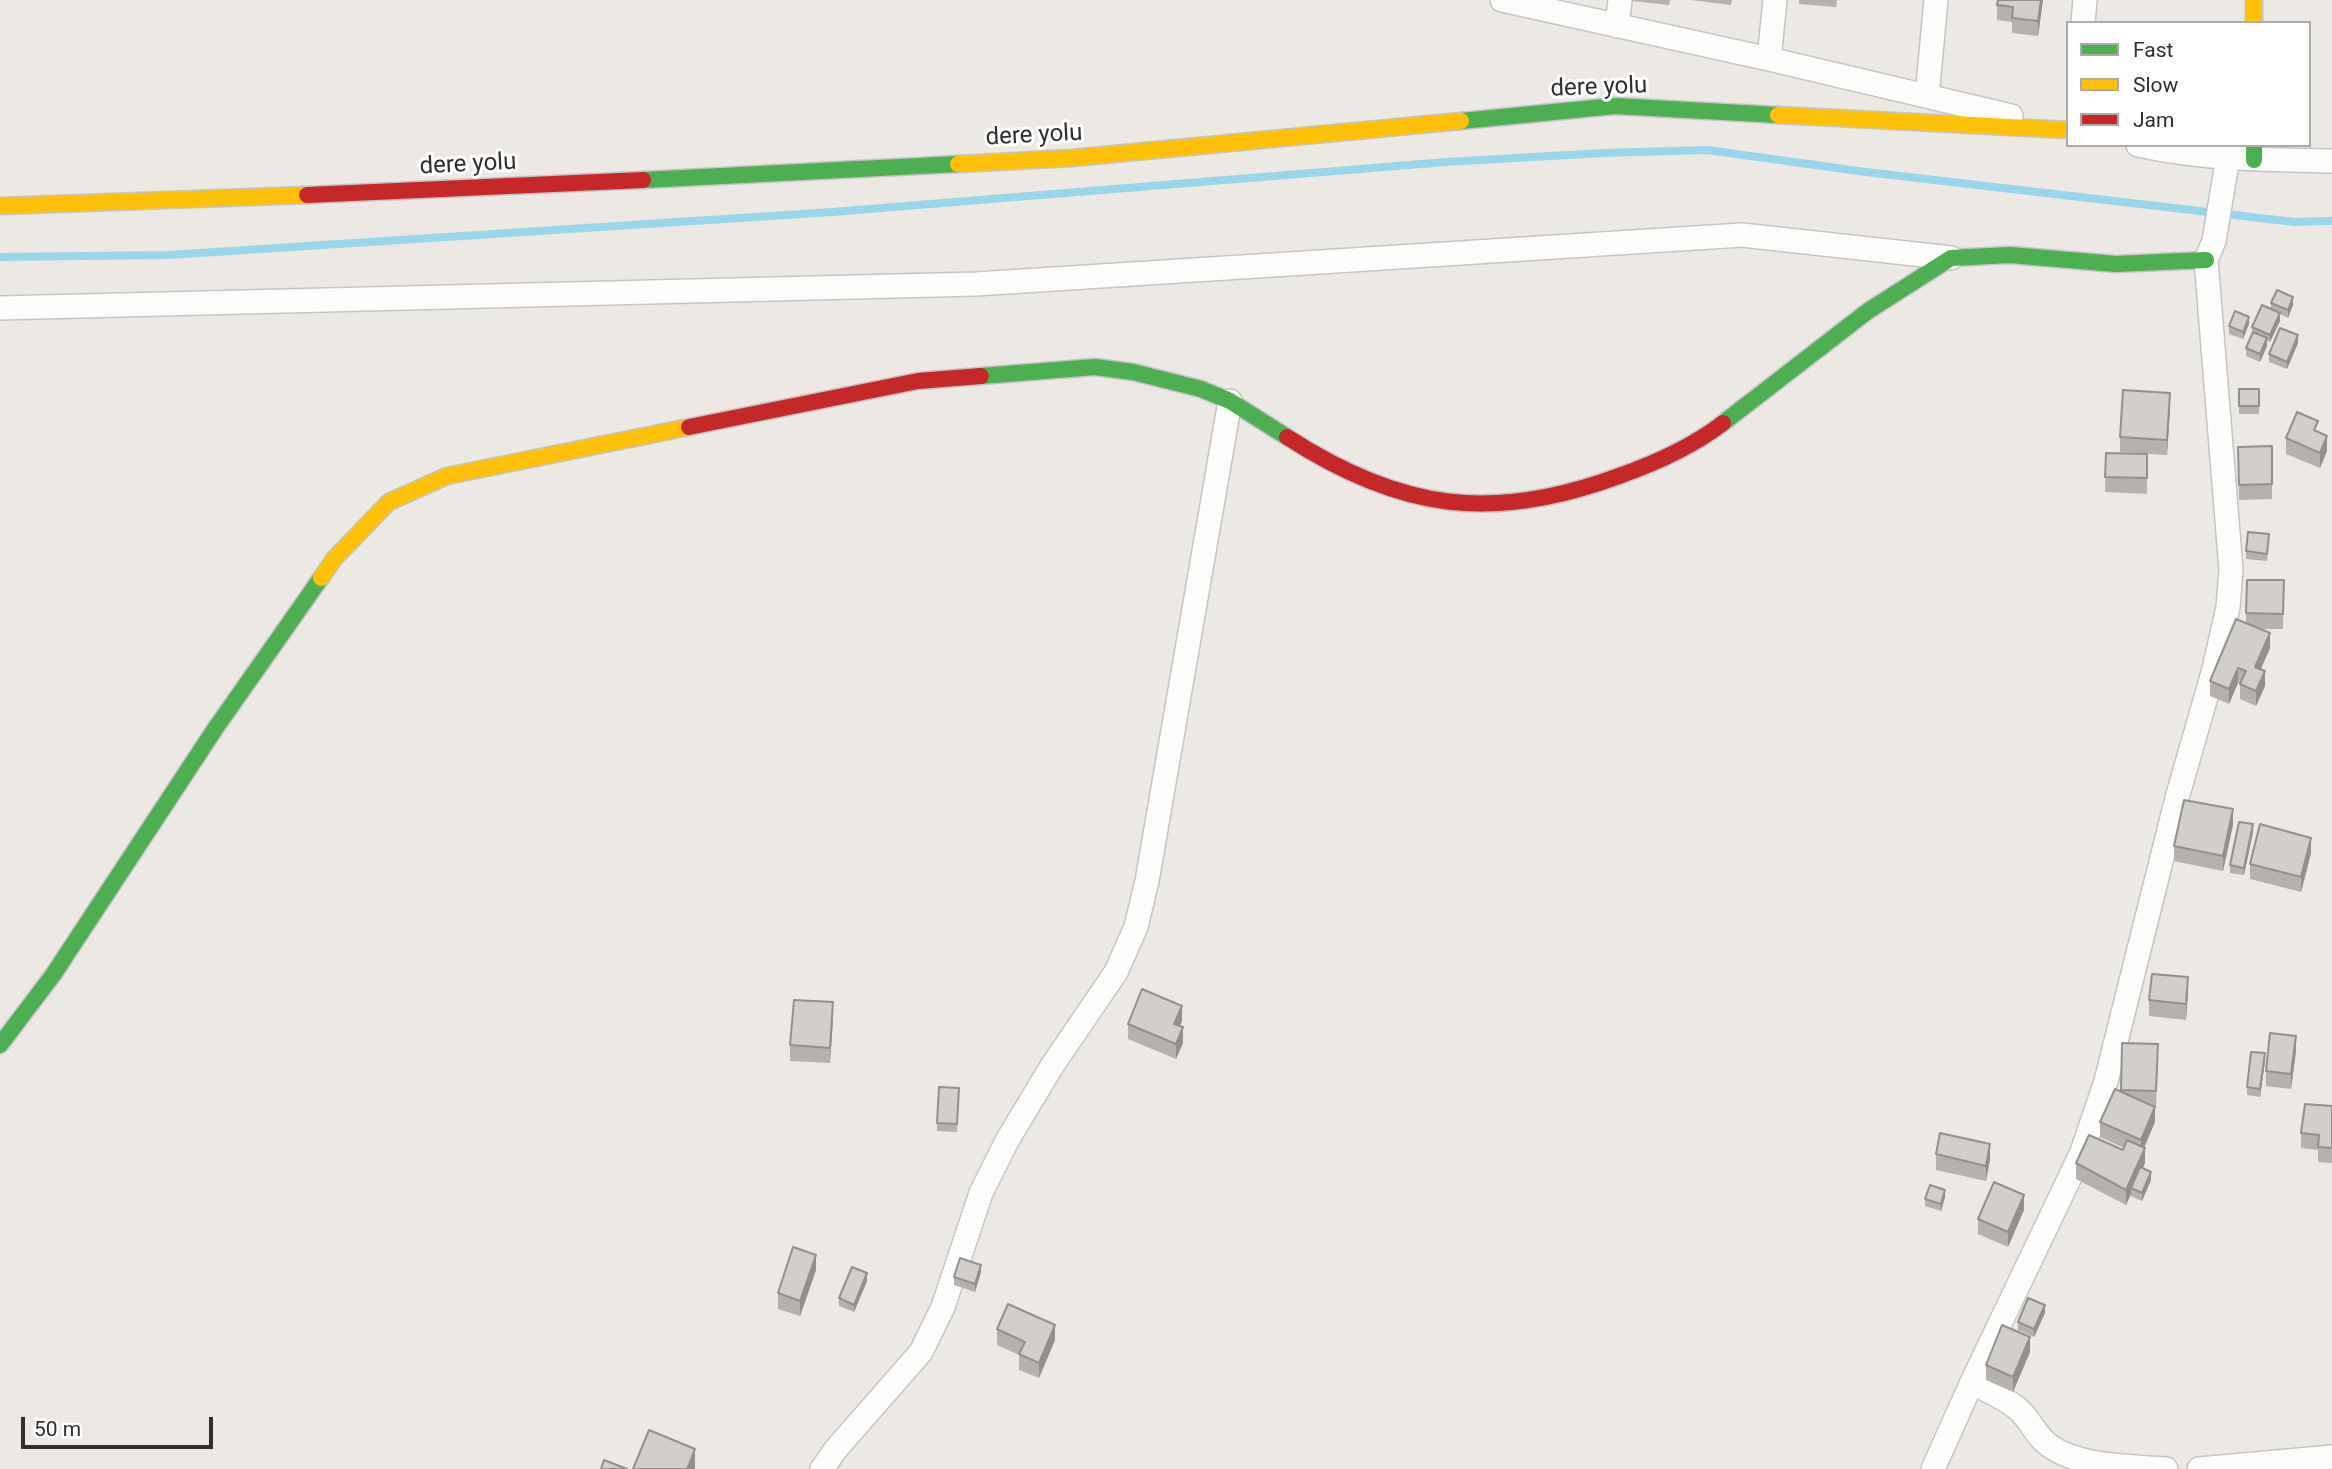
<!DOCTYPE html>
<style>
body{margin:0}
#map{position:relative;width:2332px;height:1469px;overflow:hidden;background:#ece8e4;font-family:Roboto,sans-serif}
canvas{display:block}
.legend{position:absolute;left:2066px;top:21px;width:245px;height:126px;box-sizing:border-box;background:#fff;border:2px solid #ababab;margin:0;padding:9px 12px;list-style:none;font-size:21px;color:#2e2e2e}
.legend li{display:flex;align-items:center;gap:14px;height:35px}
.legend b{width:35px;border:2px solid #ababab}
.scale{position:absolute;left:21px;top:1417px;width:192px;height:32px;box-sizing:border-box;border:4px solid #2e2e2e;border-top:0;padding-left:9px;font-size:21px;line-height:24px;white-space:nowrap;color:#2e2e2e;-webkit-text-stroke:5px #fff;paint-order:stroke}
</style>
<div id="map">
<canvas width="2332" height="1469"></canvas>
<ul class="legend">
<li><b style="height:9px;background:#4caf50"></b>Fast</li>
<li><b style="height:9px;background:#ffc107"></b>Slow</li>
<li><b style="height:9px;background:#c62828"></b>Jam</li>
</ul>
<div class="scale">50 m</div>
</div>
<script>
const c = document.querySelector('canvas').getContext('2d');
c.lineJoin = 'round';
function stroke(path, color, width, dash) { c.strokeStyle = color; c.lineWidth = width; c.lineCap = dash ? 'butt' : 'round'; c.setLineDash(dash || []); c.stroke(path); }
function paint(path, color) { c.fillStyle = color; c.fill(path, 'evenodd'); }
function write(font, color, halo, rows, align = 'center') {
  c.font = font + ' Roboto,sans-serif'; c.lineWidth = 6; c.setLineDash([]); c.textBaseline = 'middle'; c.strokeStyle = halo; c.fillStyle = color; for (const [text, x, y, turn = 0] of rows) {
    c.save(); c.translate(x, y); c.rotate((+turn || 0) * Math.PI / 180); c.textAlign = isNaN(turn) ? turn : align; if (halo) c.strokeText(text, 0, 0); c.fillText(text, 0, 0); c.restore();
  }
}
stroke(new Path2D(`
 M0,257L169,255L832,212L1446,162L1603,153L1707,150L1866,172L2294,222L2332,221`), '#99d6ec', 8);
const street = new Path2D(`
 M1502,0L1769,59L2011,116
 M2083,23L2085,0
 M1617,26L1620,0
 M1769,59L1775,0
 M1927,96L1936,0
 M2138,145C2202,159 2267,160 2332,161
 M0,308L976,284L1742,235L1951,258
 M1972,1382C1987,1391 2005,1398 2018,1409C2031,1420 2036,1437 2050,1446C2079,1467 2131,1466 2166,1469
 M822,1469L836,1449L921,1352L943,1307L981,1193L1008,1139L1052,1066L1116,972L1136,927L1147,881L1230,401
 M1933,1469L1972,1382L2082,1152L2106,1081L2177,798L2214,669L2228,607L2231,570L2206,260L2214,241L2228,157
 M2199,1469L2332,1457`);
const fast = new Path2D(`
 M1461,121L1615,106L1778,115
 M2254,145V160
 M643,180L958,164
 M981,376L1095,367L1133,372L1201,389L1230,401L1287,437
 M1723,423L1868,311L1951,258L2010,255L2116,264L2206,260
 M0,1045L53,975L215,729L321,578`);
const slow = new Path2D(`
 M2254,0V23
 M1778,115L2068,130
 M958,164L1072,158L1461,121
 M0,206L307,195
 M321,578L334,559L389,502L447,476L689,427`);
const jam = new Path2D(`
 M307,195L643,180
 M689,427L918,381L981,376
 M1287,437C1400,510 1492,523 1619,476C1656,463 1692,447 1723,423`);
stroke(street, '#c5c4c5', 26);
stroke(fast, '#c5c4c5', 19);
stroke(slow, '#c5c4c5', 19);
stroke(jam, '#c5c4c5', 19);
stroke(street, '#fcfcfb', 23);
stroke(fast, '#4caf50', 16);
stroke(slow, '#ffc107', 16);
stroke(jam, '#c62828', 16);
paint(new Path2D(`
 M1632,0H1670L1669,5L1632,1Z
 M1690,0H1732L1731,5Z
 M1799,0H1837L1836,7L1799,4Z
 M2043,0L2038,36L2012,33V22L1997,20V5Z
 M2271,303L2293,305L2288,318L2280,314V321L2270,342L2267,341V346L2260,362L2246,356V348L2252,334V327L2271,309Z
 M2249,324L2243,339L2229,334V326Z
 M2298,343L2287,369L2269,362V354Z
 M2239,389H2259V414H2239Z
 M2170,408L2167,455L2120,452V437Z
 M2318,431L2327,451L2320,468L2286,454V438Z
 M2238,447L2272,484V499L2239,500Z
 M2106,453L2147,454V494L2105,492Z
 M2269,542L2267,561L2246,559V551Z
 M2284,580L2283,629H2259L2270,648L2261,669L2265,686L2256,706L2240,699V684L2238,683L2229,704L2210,696V681L2246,623V613Z
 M2233,825L2223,871L2174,861V846Z
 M2253,832L2244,875L2230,873V865Z
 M2311,853L2301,892L2250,879V864Z
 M2188,992L2186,1020L2149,1016V1000Z
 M833,1018L830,1063L790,1061V1045Z
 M1182,1021L1180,1026L1183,1043L1176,1059L1128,1039V1024Z
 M2122,1043L2158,1059L2156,1106H2152L2155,1122L2144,1147L2145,1163L2143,1168L2151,1180L2142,1201L2131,1196V1194L2126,1205L2076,1179V1163L2123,1150L2124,1148L2100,1137V1122L2121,1092Z
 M2296,1051L2291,1089L2266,1086V1071Z
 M2265,1061L2260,1097L2247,1095V1087Z
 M959,1096L957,1132L937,1131V1123Z
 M2332,1106V1163L2318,1162V1150L2301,1148V1133Z
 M1936,1154L1990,1159L1986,1181L1936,1170Z
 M1945,1197L1941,1211L1925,1206V1199Z
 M2024,1210L2008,1247L1978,1234V1219Z
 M816,1270L800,1316L778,1309V1293Z
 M981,1272L975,1292L954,1285V1277Z
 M867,1281L854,1312L839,1306V1298Z
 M2045,1313L2034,1337L2018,1330V1322Z
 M997,1329L1055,1340L1039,1378L1019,1370V1355L997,1345Z
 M2030,1352L2013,1392L1986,1380V1365Z`), '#b4b1af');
paint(new Path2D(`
 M2041,0H2043L2038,36V21Z
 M2293,297V305L2288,318V310Z
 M2280,313V321L2270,342V335Z
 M2249,317V324L2243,339V332Z
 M2298,335V343L2287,369V362Z
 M2267,338V346L2260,362V354Z
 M2170,393V408L2167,455V440Z
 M2327,436V451L2320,468V453Z
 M2270,633V648L2255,682V667Z
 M2238,668V683L2229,704V689Z
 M2265,671V686L2256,706V691Z
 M2233,809V825L2223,871V856Z
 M2253,824V832L2244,875V868Z
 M2311,838V853L2301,892V877Z
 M2188,977V992L2186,1020V1004Z
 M833,1002V1018L830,1063V1048Z
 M1182,1006V1021L1174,1039V1024Z
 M1183,1027V1043L1176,1059V1044Z
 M2296,1036V1051L2291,1089V1074Z
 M2265,1053V1061L2260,1097V1089Z
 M2155,1107V1122L2141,1155V1140Z
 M1990,1144V1159L1986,1181V1166Z
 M2145,1148V1163L2133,1189L2131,1188V1194L2126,1205V1190Z
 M2151,1172V1180L2142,1201V1193Z
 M1945,1190V1197L1941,1211V1204Z
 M2024,1195V1210L2008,1247V1232Z
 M816,1255V1270L800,1316V1301Z
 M981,1265V1272L975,1292V1284Z
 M867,1273V1281L854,1312V1305Z
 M2045,1305V1313L2034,1337V1329Z
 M1055,1325V1340L1039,1378V1363Z
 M2030,1337V1352L2013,1392V1377Z
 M695,1449V1469H687Z`), '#92908e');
const building = new Path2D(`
 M1998,0H2041L2038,21L2012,18L2013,7L1997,5Z
 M2277,290L2293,297L2288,310L2271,303Z
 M2262,305L2280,313L2270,335L2252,327Z
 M2235,311L2249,317L2243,332L2229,326Z
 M2280,328L2298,335L2287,362L2269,354Z
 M2253,332L2267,338L2260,354L2246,348Z
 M2239,389H2259V406H2239Z
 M2123,390L2170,393L2167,440L2120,437Z
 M2297,412L2318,421L2314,430L2327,436L2320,453L2286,438Z
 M2272,446V484L2239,485L2238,447Z
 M2106,453L2147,454V478L2105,477Z
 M2248,532L2269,534L2267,554L2246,551Z
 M2247,580H2284L2283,614L2246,613Z
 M2236,619L2270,633L2255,667L2265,671L2256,691L2240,684L2246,671L2238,668L2229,689L2210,681Z
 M2184,800L2233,809L2223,856L2174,846Z
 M2239,822L2253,824L2244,868L2230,865Z
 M2260,824L2311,838L2301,877L2250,864Z
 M2152,974L2188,977L2186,1004L2149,1000Z
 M1142,989L1182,1006L1174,1024L1183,1027L1176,1044L1128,1024Z
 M794,1000L833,1002L830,1048L790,1045Z
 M2270,1033L2296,1036L2291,1074L2266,1071Z
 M2122,1043L2158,1044L2156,1091L2121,1090Z
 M2251,1052L2265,1053L2260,1089L2247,1087Z
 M939,1087L959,1088L957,1124L937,1123Z
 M2115,1089L2155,1107L2141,1140L2100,1122Z
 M2305,1104L2332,1106V1148L2318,1147L2319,1135L2301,1133Z
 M1940,1133L1990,1144L1986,1166L1936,1154Z
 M2089,1135L2123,1150L2127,1140L2145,1148L2126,1190L2076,1163Z
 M2140,1167L2151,1172L2142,1193L2131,1188Z
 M1994,1182L2024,1195L2008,1232L1978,1219Z
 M1930,1185L1945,1190L1941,1204L1925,1199Z
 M793,1247L816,1255L800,1301L778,1293Z
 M960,1258L981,1265L975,1284L954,1277Z
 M852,1267L867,1273L854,1305L839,1298Z
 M2028,1298L2045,1305L2034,1329L2018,1322Z
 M1008,1304L1055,1325L1039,1363L1019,1354L1025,1342L997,1329Z
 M2002,1325L2030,1337L2013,1377L1986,1365Z
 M649,1430L695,1449L687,1469H633Z
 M604,1460L627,1469H601Z`);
paint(building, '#d1cecb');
stroke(building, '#92908e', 2);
write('24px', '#2e2e2e', '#fff', [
 ["dere yolu",1599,88,-2],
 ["dere yolu",1034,136,-3],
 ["dere yolu",468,165,-3]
]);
</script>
